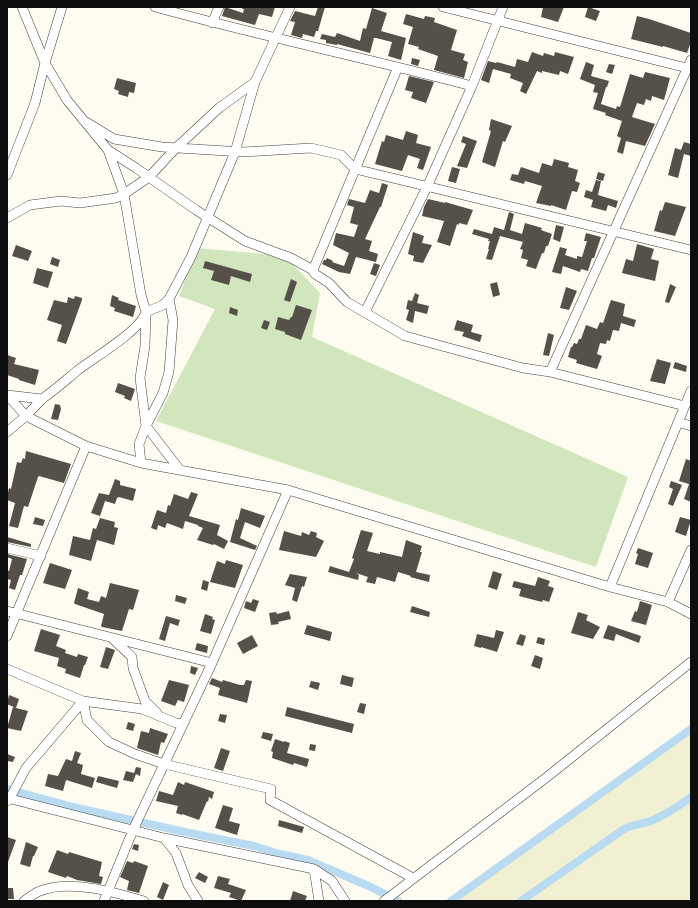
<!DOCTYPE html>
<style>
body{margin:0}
#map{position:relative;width:698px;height:908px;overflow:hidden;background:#fefbf0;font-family:"Source Serif 4",serif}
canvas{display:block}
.frame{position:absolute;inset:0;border:8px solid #0e0e0e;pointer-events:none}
</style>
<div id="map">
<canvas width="698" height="908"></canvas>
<div class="frame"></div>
</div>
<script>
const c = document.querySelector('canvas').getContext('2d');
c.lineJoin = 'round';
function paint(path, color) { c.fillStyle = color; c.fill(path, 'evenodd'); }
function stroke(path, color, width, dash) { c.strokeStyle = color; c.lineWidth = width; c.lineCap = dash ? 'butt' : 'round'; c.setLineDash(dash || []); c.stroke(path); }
paint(new Path2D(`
 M691,729V901H451L609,787Z`), '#f2f0d2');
paint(new Path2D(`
 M197,248L285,256L320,293L312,337L628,477L596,567L156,421L215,309L179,296Z`), '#d1e6bd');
stroke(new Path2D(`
 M7,789L73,807L180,831L254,846L280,854L308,860L373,888L398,901
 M451,901L691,729
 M521,901L624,829C633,824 644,824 653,820C667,814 679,806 691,797`), '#b9dbf1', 8);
paint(new Path2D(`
 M225,7L243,13L244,9H242L243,7H275L272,17L259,14L255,25L222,16Z
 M318,7H325L318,31H316L314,37L303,34L302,38L291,35L295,22L290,21L295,11L315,16Z
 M543,7H564L558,22L541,17Z
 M588,7L600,11L596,21L585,17Z
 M372,8L387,13L381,31L406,38L401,60L388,56L392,42L376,38H374L370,53L337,44V45L326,43V40L320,39L322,34L335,37L337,33L360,41L363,28L366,29Z
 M406,14L424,19L425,16L435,18L434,22L457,30L451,50L465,54L463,60L468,62L464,78L434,70L438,56L418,49L419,47L408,44L413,27L403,24Z
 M637,16L649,19L691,33V42L687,53L663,46V47L631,39Z
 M532,52L543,56L544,53L554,56L555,52L574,57L568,74L560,71L559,75L542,71V73L537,71L526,94L520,91L523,83L510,78L511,74L493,69L489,83L481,80L488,61L496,63L497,62L515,67L517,59L528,62Z
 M412,58L420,60L418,66L411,64Z
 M586,62L594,65L591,76L609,81L607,87H606L601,104L616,109L617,106L620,107L630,74L643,78L645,72L670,78L664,100L652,96L651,101L646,99L644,105L637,103L632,117L655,124L645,146L626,141L623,154L617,152L621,138L617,136L622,121L605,115L606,113L593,109L598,93L593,92L595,85L580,79Z
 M609,64L615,65L612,74L606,72Z
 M409,76L434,82L426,103L411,98L413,92L405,90Z
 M117,78L136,83L134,93L129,92L128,97L118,94L119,91L114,89Z
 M491,119L512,126L505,142L503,141L495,167L482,162L491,131L489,130Z
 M406,131L418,135L416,143L431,147L423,170L417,168L420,159L408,155L402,171L375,164L382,141L384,142L386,135L403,140Z
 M463,136L477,141L467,168L457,166L466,144L461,142Z
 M684,142L691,144V156L684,154L678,178L668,175L675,148L681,150Z
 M554,159L569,163L568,167L578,170L575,181L580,183L577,192L572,191L566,210L551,205V206L536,203L542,186L525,181L524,184L510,180L512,174L518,175L521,167L539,173L542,163L552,166Z
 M452,167L460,169L456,183L448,181Z
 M598,172L605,174L603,181L596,179Z
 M596,180L601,181L598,195L618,201L616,208L608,205L606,211L591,207L593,200L584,197L586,190L592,192Z
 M382,183L388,185L381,207H380L365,239L372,241L369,251L378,254L376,262L356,257L350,274L339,272L322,264L324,260H326L327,258L333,261L332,262L344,266L349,253L333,245L336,233L354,237L358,225L350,223L354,207L347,205L349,199L365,203L370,190L379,193Z
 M428,199L445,203V202L473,210L467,225L459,223V225L457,224L450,246L437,242L444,221L422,216L424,207Z
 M665,202L686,207L675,236L654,231L660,210L662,211Z
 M509,212L514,214L510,230L522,234L525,223L542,228L541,230L552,234L548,246H546L544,253H542L536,269L526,266L528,260L521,258L523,250L520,249L523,242L500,236L492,260L486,259L489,249H488L490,241H488L489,239L472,234L474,229L492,234L494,227L504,230Z
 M556,225L564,227L560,242L553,239Z
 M413,232L424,236L422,243L432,245L423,263L413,261L414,256L408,254Z
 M586,233L601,237L594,258H592L588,271L581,269L580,272L563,266L561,274L552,272L560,247L567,249L565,255L577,259V256L582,257L587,241H584Z
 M637,244L654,249L651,259L659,261L655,281L622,273L626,259L633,261Z
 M16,245L32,251L28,261L12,256Z
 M52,257L60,260L58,267L50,264Z
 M205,261L252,274L250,282L231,276L229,285L211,280L214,271L203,268Z
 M374,263L380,265L376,276L370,274Z
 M37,268L53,272L48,288L33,283Z
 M291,279L297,282L290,302L284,300Z
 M497,282L500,295L493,297L490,284Z
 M670,284L676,287L669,303L665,302Z
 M566,287L577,291L569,310L560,308Z
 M415,293L419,295L417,303L429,306L427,314L415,311L413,323L406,320L409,310L406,309L408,300L412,301Z
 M112,295L119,298L118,300L136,306L133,317L114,311L115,308L110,306Z
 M75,296L82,298V300L66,344L57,341L62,325L47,320L54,300L67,303L68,297L74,299Z
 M611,300L625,304L623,316L636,320L634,327L621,323L619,331L613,330L610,341L607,340L606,344L600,343L597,354L602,356L597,369L576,363L577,360L568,357L571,347H572L574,343L577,344L579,339H581L586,325L597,329L600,322L603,323Z
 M296,305L312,310L301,340L285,334V332L275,329L278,317L289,320L291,317H292Z
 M230,307L238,310L237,316L229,313Z
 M264,320L270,322L267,330L261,328Z
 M457,320L473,325L471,332L482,335L480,342L462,336L464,332L454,330Z
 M548,333L554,335L549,356L543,355Z
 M7,355L16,358L14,364L39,370L35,385L19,380V379L7,375Z
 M657,359L671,363L665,384L650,381Z
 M675,362L687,366L686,372L673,368Z
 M118,383L135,389L131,401L124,398L125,396L115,392Z
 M55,404L60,405L61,409L58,420L51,419Z
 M26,451L71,464L64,483L39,476L38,477L28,507L24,506L18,528L9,526L15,503L7,500V496L9,488L11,489L17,462L21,463L23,458L25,459Z
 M686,459L691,461V502L684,499L689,484L679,481Z
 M115,479L120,481V485L136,489L133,501L119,497L117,498L115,504L105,501L100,516L91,513L99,493L109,495Z
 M671,481L682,485L673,506L668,504L673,489L669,487Z
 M191,492L198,494L189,516L220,525L217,535L228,541L224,549L214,544L213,545L197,540L203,528L198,526V525L185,521L183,529L167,523L165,528L158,525L157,530L151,528L157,510L166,513L168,505L170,506L174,494L188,499Z
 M241,508L265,516L260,528L245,522L240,538L257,546L255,550L230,542L236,519L238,520Z
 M35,517L45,520L43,526L33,524Z
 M680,517L691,520L686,536L675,532Z
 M100,518L115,522L114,527L118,528L114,545L97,540L91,561L69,555L73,536L90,540L93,528L96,529Z
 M361,530L373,533L367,551L380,554V552L402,557L406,540L422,546L420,552H422L416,572L430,575L429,582L410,577L411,576L398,572L395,582L377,577L375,584L366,582L368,577L356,573L359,575L358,580L328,572L330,566L349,572L354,559L352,558Z
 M284,531L301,536L302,532L309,535L311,531L317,533L316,537L324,541L316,557L279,550Z
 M7,537L31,544V547L7,542Z
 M638,548L653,553L648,568L635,564L638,554L636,553Z
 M7,554L27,559L22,575H20L15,590L9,588L11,580L7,579V570L9,571L12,559L7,557Z
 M226,560L243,565L235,588L210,582L217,561L225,564Z
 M50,563L72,570L65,589L43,583Z
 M493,571L502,574L497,590L488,587Z
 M290,574L307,577L304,587L302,586L297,602L292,600L295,588L285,585Z
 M538,577L550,581L548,586L554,588L549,602L543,600L542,602L519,596L521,589L512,587L514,581L535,586Z
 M203,580L209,582L207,591L201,589Z
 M110,583L139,590L133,610L129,609L122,631L102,627L101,626L104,614L75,604L74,603L78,588L89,592L87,599L99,602L101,596L106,598Z
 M176,595L187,598L185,604L175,601Z
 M253,599L259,601L255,612L244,608L246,601L251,603Z
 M640,601L652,605L646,625L631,621L635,611L637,612Z
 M412,606L430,612L429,617L410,612Z
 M289,611L291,619L278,622L279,624L271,625L269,613L276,612L277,614Z
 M578,612L588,615L586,620L600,627L593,639L571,633Z
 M205,614L213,617L212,619L215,620L211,634L200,631Z
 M166,616L180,620L178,626L170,623L165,641L159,639Z
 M307,625L332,632L330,641L304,634Z
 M608,625L641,636L639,643L616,634L614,641L603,638Z
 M41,629L60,635L56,646L66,650L65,653L77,657L78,654L88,657L85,665H84L80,678L65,673L66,669L57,666L59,658L34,651Z
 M496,630L504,632L497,652L481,647V648L474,646L477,634L494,638Z
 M520,634L526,636L523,646L516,644Z
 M252,635L258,646L243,654L237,643Z
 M538,637L545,639L544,645L536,643Z
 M197,643L208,646L207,653L195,650Z
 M106,647L115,650L108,669L100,667Z
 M535,655L543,658L540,669L531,666Z
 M191,666L198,668L195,675L190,673Z
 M342,675L354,678L352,687L340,684Z
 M212,678L222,682L223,680L240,685H244L246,680L252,681L247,703L218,695L220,688L209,684Z
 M169,680L189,685L184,702L178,700L175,706L161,701Z
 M311,681L320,683L318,690L309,687Z
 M9,695L19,699L16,708L28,711L21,731L7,728L13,707L16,708L7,704Z
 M360,703L366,704L364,714L357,712Z
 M287,707L354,724L352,733L285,716Z
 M220,714L227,715L225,723L218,721Z
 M128,722L135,724L133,731L126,729Z
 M150,728L168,734L164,743L161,742L158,755L137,748L141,731L149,733Z
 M263,732L273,734L271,741L261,738Z
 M275,739L284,742V741L290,743L287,753L309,759L307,767L294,763L293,765L272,758L273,752L271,751Z
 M310,744L316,745L315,751L309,750Z
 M221,748L230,751L223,771L214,768Z
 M75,751L81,753L77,763L83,765L81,774L95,778L92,788L66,780L63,791L45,786L48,774L58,776L66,759L72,761Z
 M7,754L15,757L13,762L7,761Z
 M136,767L141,768L140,776L136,774L133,782L123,780L126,771L134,773Z
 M98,776L119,781L117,788L96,782Z
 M178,782L184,785L185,782L214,792L212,799L209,797L208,802L207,801L199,820L182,814V815L176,813L178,806L156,801L159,791L173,795Z
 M223,805L233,808L229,821L240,824L237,835L215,828Z
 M279,820L304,827L302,833L278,826Z
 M7,837L16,840L8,862H7Z
 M26,842L38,847L34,856H33L30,867L20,864Z
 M134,844L139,845L138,851L132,849Z
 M57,850L68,854L69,852L102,862L99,876L103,877L101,884L77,880L67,876L66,878L48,872Z
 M127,861L133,863L134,861L148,866L139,893L127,890L129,881L120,877Z
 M199,872L208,877L205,883L195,878Z
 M218,876L230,879L228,884L246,890L241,901L229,897L231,893L214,888Z
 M163,882L169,885L163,900L157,897Z
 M7,888H13L14,899H7Z
 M293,891L307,896L305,901H290Z`), '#56504b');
const street = new Path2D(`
 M22,7L45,63L67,100L108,150L124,194L149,177L176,148L219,108L255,82L290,7
 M155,7C260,36 367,58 472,86
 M443,7L691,69
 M212,23L219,7
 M398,67L313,270L315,274L329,283L347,302L405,336L523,368L550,372L685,406
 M83,120L114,139L162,147L243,152L311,148L341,155L355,169L691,250
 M108,150L136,168L196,210L245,241L291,258L313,270
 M7,175L35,103L45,63L62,7
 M7,218L30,205L61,201L80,203L116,198L124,194L141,295L146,312L145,346L140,378L146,426L139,444L141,463
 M169,299L191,257L235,152L255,82
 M365,312L427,187L472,86L503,7
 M550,372L691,60
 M7,395L26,416L86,446L141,463L288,490L610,587L668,602L691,614
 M7,395L42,399C55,390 66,380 78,370C95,357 140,331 146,312L163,305L169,299L173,320L169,372L163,393L146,426L180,470
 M678,422L691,426
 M7,432L26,416L42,399
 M7,548L41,556
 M610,587L691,391
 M668,602L691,550
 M7,611L212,663
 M7,636L86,446
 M112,638L132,657L133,668L145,701L157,713
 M7,669L83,701L142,709L176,723L183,724
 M83,701L87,720L109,742L135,754L164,764L271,789L270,800L413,878
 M7,798L164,838L314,869L332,881L345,901
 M7,801L10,798L26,768L83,701
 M164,838L176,853L188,885L198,901
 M314,869L319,901
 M24,901C29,898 34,893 40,891C70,879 114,892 144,901
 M104,901L133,830L212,663L288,490
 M384,901L547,777L691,662`);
stroke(street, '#414141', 10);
stroke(street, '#fff', 9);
</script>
